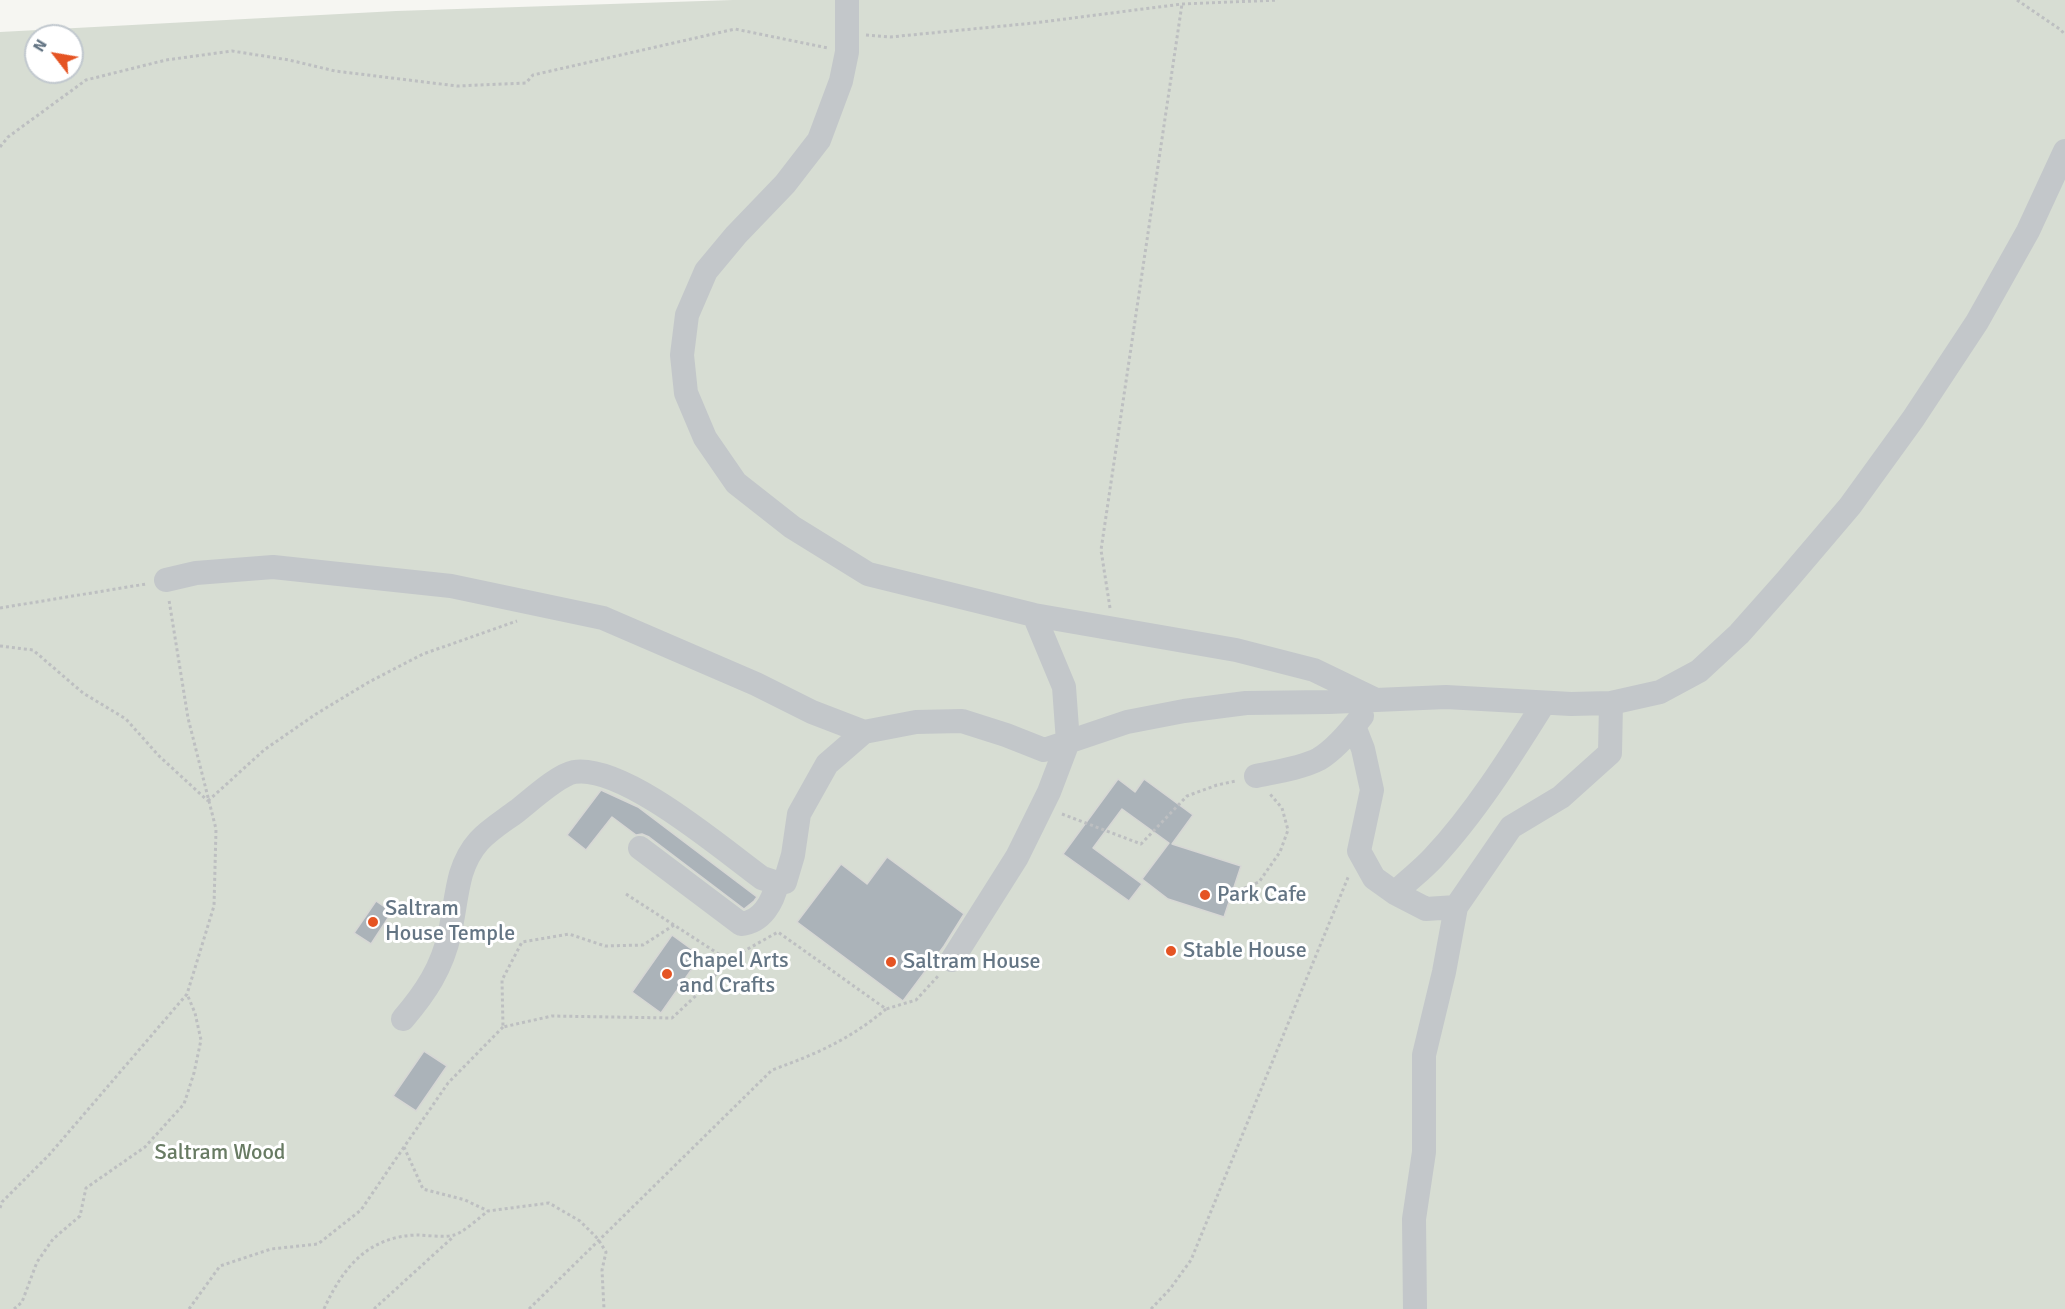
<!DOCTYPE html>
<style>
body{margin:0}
#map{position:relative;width:2065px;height:1309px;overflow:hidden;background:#f6f6f2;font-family:Signika,sans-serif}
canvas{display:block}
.north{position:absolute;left:24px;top:24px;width:60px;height:60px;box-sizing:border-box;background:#fff;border:2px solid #c1c8ce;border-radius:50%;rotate:301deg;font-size:16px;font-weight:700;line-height:24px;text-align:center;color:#647584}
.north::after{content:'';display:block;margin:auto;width:21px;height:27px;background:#e55423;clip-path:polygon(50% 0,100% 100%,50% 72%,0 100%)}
</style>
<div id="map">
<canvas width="2065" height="1309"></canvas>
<div class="north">N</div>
</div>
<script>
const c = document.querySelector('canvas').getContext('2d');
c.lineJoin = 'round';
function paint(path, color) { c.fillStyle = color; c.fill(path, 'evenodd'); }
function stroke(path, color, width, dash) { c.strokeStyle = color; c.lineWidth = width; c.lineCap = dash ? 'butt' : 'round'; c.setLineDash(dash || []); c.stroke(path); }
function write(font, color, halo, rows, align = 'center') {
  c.font = font + ' Signika,sans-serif'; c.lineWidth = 6; c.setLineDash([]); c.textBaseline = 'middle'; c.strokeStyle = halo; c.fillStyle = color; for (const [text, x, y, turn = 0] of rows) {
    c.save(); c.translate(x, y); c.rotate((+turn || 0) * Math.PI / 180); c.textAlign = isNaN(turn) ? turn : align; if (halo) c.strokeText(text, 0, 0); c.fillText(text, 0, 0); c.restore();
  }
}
paint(new Path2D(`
 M733,0H2065V1309H0V32L396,11ZM36,36H72V72H36Z`), '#d7ddd3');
const building = new Path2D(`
 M1118,779L1135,792L1144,779L1193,815L1172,844L1241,866L1224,917L1168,899L1142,879L1169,843L1122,809L1093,848L1142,884L1129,901L1063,854Z
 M601,790L638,807L757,897L754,901L744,909L649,837L642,834L636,835L612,817L586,850L567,835Z
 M887,857L964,914L944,946L903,1001L797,922L841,864L867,884Z
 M376,901L392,912L371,944L354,933Z
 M672,935L701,956L661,1013L632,992Z
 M424,1051L447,1066L416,1111L393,1096Z`);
paint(building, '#abb3b9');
stroke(building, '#d7d7d5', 1.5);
stroke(new Path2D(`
 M2017,0L2061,30L2065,35
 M866,35L890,37L1034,23L1182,4L1278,0
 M0,147L8,137L86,80L166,60L232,51L289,60L335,71L457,86L526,83L533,75L735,29L828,48
 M0,608L146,584
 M1110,608L1101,550L1182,4
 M0,646L33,650L83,693L126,719L158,755L208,801
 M208,801L264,750L316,714L369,682L423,654L517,621
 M1062,814L1141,844L1187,796L1217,785L1236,781
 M1233,893L1259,882L1280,852L1288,830L1282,808L1270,794
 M626,894L728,960L778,932L886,1009L916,1000L939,975
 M674,925L643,945L605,946L569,934L522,942L502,980L503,1027L552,1016L672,1018L702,990L728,960
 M503,1027L448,1083L404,1147L423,1189L465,1200L488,1211L549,1203L580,1221L598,1239L606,1252L602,1270L604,1309
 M0,1208L2,1202L49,1155L187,994L214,906L216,829L188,718L169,600
 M14,1309L22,1302L37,1262L53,1239L80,1216L86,1188L145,1147L184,1104L194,1073L201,1040L195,1013L187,994
 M189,1309L220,1266L271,1249L318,1244L361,1210L404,1147
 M324,1309C343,1267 368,1237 416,1235C428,1235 443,1238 454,1235C463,1233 480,1217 488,1211
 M374,1309L453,1237
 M529,1309L772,1070C816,1054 849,1040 886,1009
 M1151,1309L1170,1289L1191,1260L1349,875`), '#bdbfc1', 3, [3, 3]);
stroke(new Path2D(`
 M847,0V52L841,81L819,140L785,184L736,235L706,271L687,315L682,355L686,393L705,438L736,483L792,527L868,574L1034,615L1236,650L1314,670L1372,698
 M166,580L196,573L273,567L451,586L603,618L756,684L812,712L864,732L916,722L962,721L1006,735L1044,750L1127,722L1184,711L1246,703L1329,702L1446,697L1571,704L1611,703L1660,692L1699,671L1739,634L1787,580L1850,506L1913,419L1977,322L2028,231L2065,151
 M1354,726L1363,749L1372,790L1359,851L1374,878L1395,893L1426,909L1456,907
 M1256,776C1275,772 1302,768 1319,759C1334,750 1352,729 1362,716
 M640,848L741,924C762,922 773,902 777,883
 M1395,893C1407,881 1421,871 1433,858C1475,813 1511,756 1544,703
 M952,960L1017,857L1049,792L1068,742L1064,687L1034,615
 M403,1019C426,992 442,968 450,932C454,913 456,892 461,874C472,839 490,831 517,811C530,801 558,775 574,772C623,764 721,848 762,878L777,883L785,882L793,855L799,814L827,764L864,732
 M1415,1309L1414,1219L1424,1152V1055L1444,972L1456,907L1511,827L1561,797L1610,753L1611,703`), '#c3c7ca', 24);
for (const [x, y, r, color] of [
 [1205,895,6,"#e55423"],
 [373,922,6,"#e55423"],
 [1171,951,6,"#e55423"],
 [891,962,6,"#e55423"],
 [667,974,6,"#e55423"]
]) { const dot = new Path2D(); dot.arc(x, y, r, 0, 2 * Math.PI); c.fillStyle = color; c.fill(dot); stroke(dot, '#fff', 2); }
write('22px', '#647584', '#fff', [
 ["Park Cafe",1217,895],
 ["Saltram",385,909],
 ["House Temple",385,934],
 ["Stable House",1183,951],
 ["Chapel Arts",679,961],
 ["and Crafts",679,986],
 ["Saltram House",903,962]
], 'left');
write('22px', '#687b63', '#fff', [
 ["Saltram Wood",220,1153]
]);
</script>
